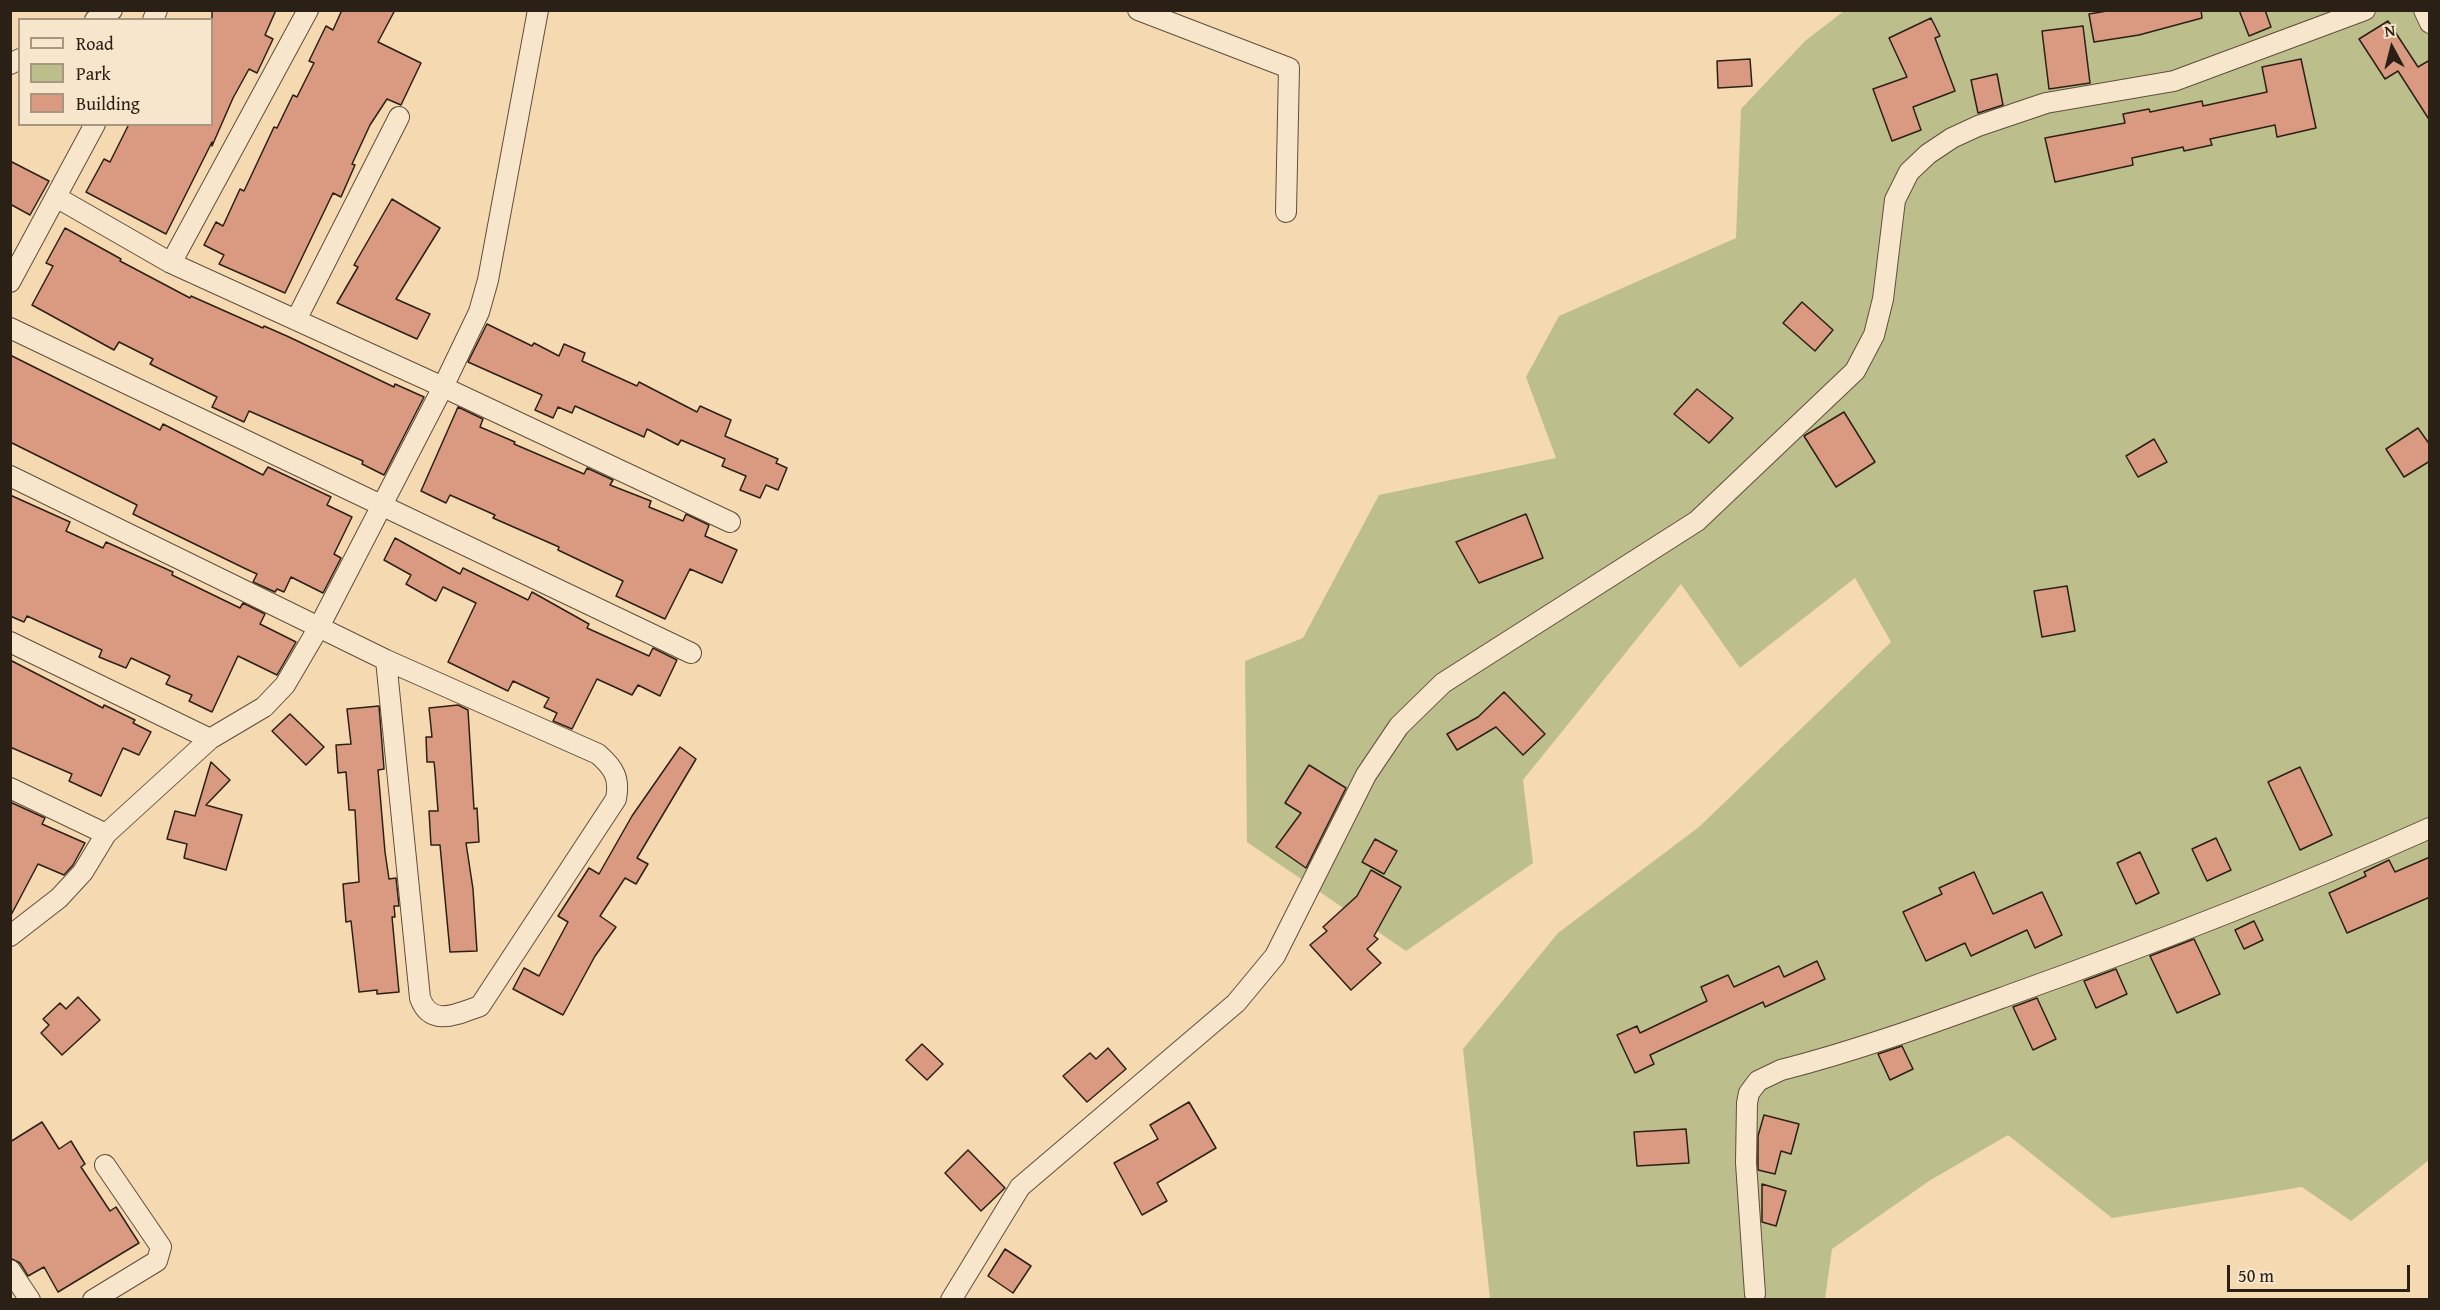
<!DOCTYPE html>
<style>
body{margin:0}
#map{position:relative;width:2440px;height:1310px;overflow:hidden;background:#f5d9b1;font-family:"Gentium Book Plus",serif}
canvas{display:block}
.frame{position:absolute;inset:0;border:12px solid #2b2015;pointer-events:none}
.legend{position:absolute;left:18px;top:18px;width:195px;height:108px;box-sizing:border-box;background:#f8e6cc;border:2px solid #a69783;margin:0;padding:8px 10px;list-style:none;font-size:18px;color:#2b2015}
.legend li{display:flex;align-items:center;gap:12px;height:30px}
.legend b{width:30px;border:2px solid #a69783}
.north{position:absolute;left:2362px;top:18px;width:60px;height:60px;-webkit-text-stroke:4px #f8e6cc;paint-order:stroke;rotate:353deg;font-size:16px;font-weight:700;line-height:24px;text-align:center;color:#2b2015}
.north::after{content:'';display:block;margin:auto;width:21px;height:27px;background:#2b2015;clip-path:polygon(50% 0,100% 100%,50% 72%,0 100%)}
.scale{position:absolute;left:2227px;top:1265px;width:183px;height:27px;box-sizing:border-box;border:3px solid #2b2015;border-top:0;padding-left:8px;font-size:18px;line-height:21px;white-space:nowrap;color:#2b2015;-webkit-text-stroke:4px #f8e6cc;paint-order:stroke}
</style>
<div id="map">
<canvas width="2440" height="1310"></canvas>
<div class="frame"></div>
<ul class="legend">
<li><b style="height:8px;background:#f8e6cc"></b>Road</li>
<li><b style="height:16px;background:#bcbf8b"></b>Park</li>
<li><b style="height:16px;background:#da9a82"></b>Building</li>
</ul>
<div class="north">N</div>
<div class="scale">50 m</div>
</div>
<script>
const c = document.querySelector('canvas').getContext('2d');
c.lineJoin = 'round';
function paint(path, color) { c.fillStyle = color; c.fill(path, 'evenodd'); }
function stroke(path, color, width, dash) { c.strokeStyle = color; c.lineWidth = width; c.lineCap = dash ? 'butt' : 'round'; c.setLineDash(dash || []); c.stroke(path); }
paint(new Path2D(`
 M1844,11H2429V1160L2351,1221L2302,1187L2112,1218L2008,1135L1929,1181L1832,1249L1825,1299H1490L1463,1049L1558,933L1699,827L1891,642L1855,578L1740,668L1681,584L1523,780L1533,863L1406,951L1247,842L1245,661L1303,638L1379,495L1556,458L1526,377L1559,316L1736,238L1741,109L1805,41Z`), '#bcbf8b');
const building = new Path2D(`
 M212,10H276L265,35L273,39L257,73L249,69L233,98L212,146V142L166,234L86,192L104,159L110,162L129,124H212Z
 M342,10H395L378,42L421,63L401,105L387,99L370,125L352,164L355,165L341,197L333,193L285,293L219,264L224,255L204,245L216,222L223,226L240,189L244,191L274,127L277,128L293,95L297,97L314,63L309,61L326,26L333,30Z
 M2113,10H2201L2202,18L2139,35L2094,42L2089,14Z
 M2239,10H2265L2271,27L2249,36Z
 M1931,18L1940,36L1935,38L1955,91L1913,107L1921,130L1892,141L1873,89L1907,77L1889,38Z
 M2388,21L2418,67L2430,60V121L2398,71L2385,79L2359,39Z
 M2083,26L2090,83L2049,89L2042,31Z
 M1750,59L1752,86L1718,88L1717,61Z
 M2301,59L2316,128L2277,137L2275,125L2210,139L2212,145L2184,151L2183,147L2132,158L2133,165L2055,182L2045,138L2125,123L2123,114L2149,109L2150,112L2202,101L2203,106L2267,92L2262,67Z
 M1997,74L2003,105L1978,113L1971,80Z
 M10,161L49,181L30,215L10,204Z
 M392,199L440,228L396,299L430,314L417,339L337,303L358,267L354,265Z
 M65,228L121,259L120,261L190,298L191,296L263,328L264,326L289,337L394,387L395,384L424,397L384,475L362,464L363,461L249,411L244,422L212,407L217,397L150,364L153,359L119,342L114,350L32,305L53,266L46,263Z
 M1802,302L1833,330L1815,351L1783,323Z
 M487,324L532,346L534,343L559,356L564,344L585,353L582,361L637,386L639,382L697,412L700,406L731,420L725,436L778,459L776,463L787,468L778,490L766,485L760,498L740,490L746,476L722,466L725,459L681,440L678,445L647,429L644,437L575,406L572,413L558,407L553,418L535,410L542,395L468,362Z
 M10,355L160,430L163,424L263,475L268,467L331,497L327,505L352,517L334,554L341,558L323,593L291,577L284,592L277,589L275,592L253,582L257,574L246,569L133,514L137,505L10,442Z
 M1697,389L1733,418L1709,443L1674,414Z
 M458,407L483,419L480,427L515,442L514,444L584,474L587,468L613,480L610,485L651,501L649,507L683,521L686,514L709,525L705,536L737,550L722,583L690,569L665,619L616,596L623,581L558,550L559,547L493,518L495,515L450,495L446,503L421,491Z
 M1844,412L1875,462L1836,487L1804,436Z
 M2418,428L2430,445V461L2404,477L2386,449Z
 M2154,439L2167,462L2138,477L2126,456Z
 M10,495L70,522L66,531L103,548L106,542L173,572L172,575L240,608L243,603L265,614L260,624L296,642L277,675L238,656L212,712L189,701L192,695L166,684L170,676L131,658L126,668L99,657L102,650L27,616L24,622L10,616Z
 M1526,514L1543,558L1479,583L1456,542Z
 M395,538L460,574L463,568L528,600L532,592L589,624L587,628L649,656L653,648L677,660L660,696L638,685L632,695L597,679L572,729L553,721L557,713L544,707L549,698L513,681L508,691L448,662L476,603L443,587L436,601L406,584L411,575L384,560Z
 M2067,586L2075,631L2042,637L2034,591Z
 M10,660L103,708L104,705L135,720L133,723L151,732L139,755L123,748L101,796L69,781L72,774L10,747Z
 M1504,692L1545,734L1523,755L1496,727L1457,750L1447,734L1478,717Z
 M458,705L468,710L474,809L477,808L479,842L466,843L473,889L477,951L450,952L440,845H431L429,811H438L435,771L434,762H427L426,737H432L429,708Z
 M379,706L384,769L378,770L385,852L389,879L396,878L399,906H394L395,917H392L399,992L377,994V990L359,992L351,921L346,922L343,884L359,882L355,810H349L346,772L338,773L336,745L351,744L347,709Z
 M290,714L324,747L306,765L272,731Z
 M680,747L696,759L637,858L648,864L636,884L625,878L600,916L616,927L595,956L563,1015L513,989L524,968L539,976L568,922L558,916L589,868L599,874L632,816Z
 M211,762L230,780L206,805L242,815L226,870L184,858L187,844L167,839L175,811L195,816Z
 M1309,765L1346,788L1306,868L1276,847L1301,813L1285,803Z
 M2300,767L2332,835L2300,850L2268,782Z
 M10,802L45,818L42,824L85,843L73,865L64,875L38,864L10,917Z
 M2216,838L2231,870L2207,881L2192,849Z
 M1375,839L1397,851L1384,874L1362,862Z
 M2140,852L2159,893L2136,904L2117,863Z
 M2430,857V897L2347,933L2329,893L2366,876L2364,872L2389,860L2395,872Z
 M1371,870L1401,887L1374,936L1378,939L1367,949L1381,963L1351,990L1310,945L1327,931L1323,927L1357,896Z
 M1974,872L1993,914L2042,892L2062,935L2035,948L2027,930L1971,956L1965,943L1926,961L1903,912L1942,894L1939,888Z
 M2254,921L2263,940L2244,949L2235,930Z
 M2194,939L2220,994L2177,1013L2150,956Z
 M1817,961L1825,979L1765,1007L1763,1002L1650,1055L1654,1064L1635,1073L1617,1035L1637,1026L1640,1033L1707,1001L1701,987L1728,975L1734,987L1779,966L1784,977Z
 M2116,969L2127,994L2096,1008L2084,981Z
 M78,997L100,1020L62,1055L41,1033L49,1025L43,1019L60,1003L66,1009Z
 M2037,998L2056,1039L2033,1050L2013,1007Z
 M922,1044L943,1064L927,1080L906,1060Z
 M1902,1046L1913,1069L1890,1080L1878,1054Z
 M1108,1048L1126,1069L1087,1102L1063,1076L1090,1053L1096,1059Z
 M1189,1102L1216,1148L1157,1183L1167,1201L1142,1215L1114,1163L1158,1139L1150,1125Z
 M1764,1115L1799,1124L1791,1154L1781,1151L1775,1174L1758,1170V1136Z
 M42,1122L59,1149L71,1141L85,1164L81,1167L110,1211L116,1207L139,1243L58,1292L44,1267L28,1276L20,1263L10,1258V1142Z
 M1686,1129L1689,1163L1637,1166L1634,1132Z
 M968,1150L1005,1188L981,1211L945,1173Z
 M1762,1184L1786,1191L1776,1226L1762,1222Z
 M1005,1249L1031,1266L1013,1293L988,1276Z`);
paint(building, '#da9a82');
stroke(building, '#2b2015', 1.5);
const minor = new Path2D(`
 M1138,10L1289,68L1286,212
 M2424,10L2430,23
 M95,20L112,10
 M153,20L157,10
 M10,64L20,59
 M56,197L171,263L443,387L730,522
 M171,263L308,10
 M10,282L95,124
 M296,320L399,117
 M10,328L691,653
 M10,476L386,660L598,754C614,768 620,778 616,799L480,1006C457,1014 431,1028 420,998L386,660
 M10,642L210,739
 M10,788L106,834
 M10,936L59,898L83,872L106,834L210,739L264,707L285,685L319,627L443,387L479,312L488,280L538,10
 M10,1270L30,1300
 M1755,1294L1746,1163L1747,1103L1749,1093L1758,1081L1781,1070C1860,1050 1938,1021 2015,993C2155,943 2293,889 2430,828
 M93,1300L157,1261L161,1247L105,1165
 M951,1300L1020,1187L1236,1003L1275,956L1366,775L1399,726L1443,683L1697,521L1855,371L1874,335L1883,299L1895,200L1909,172L1928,154L1952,138L1978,126L2046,103L2174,81L2365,10`);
stroke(minor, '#5e4e3c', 22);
stroke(minor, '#f8e6cc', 20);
</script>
